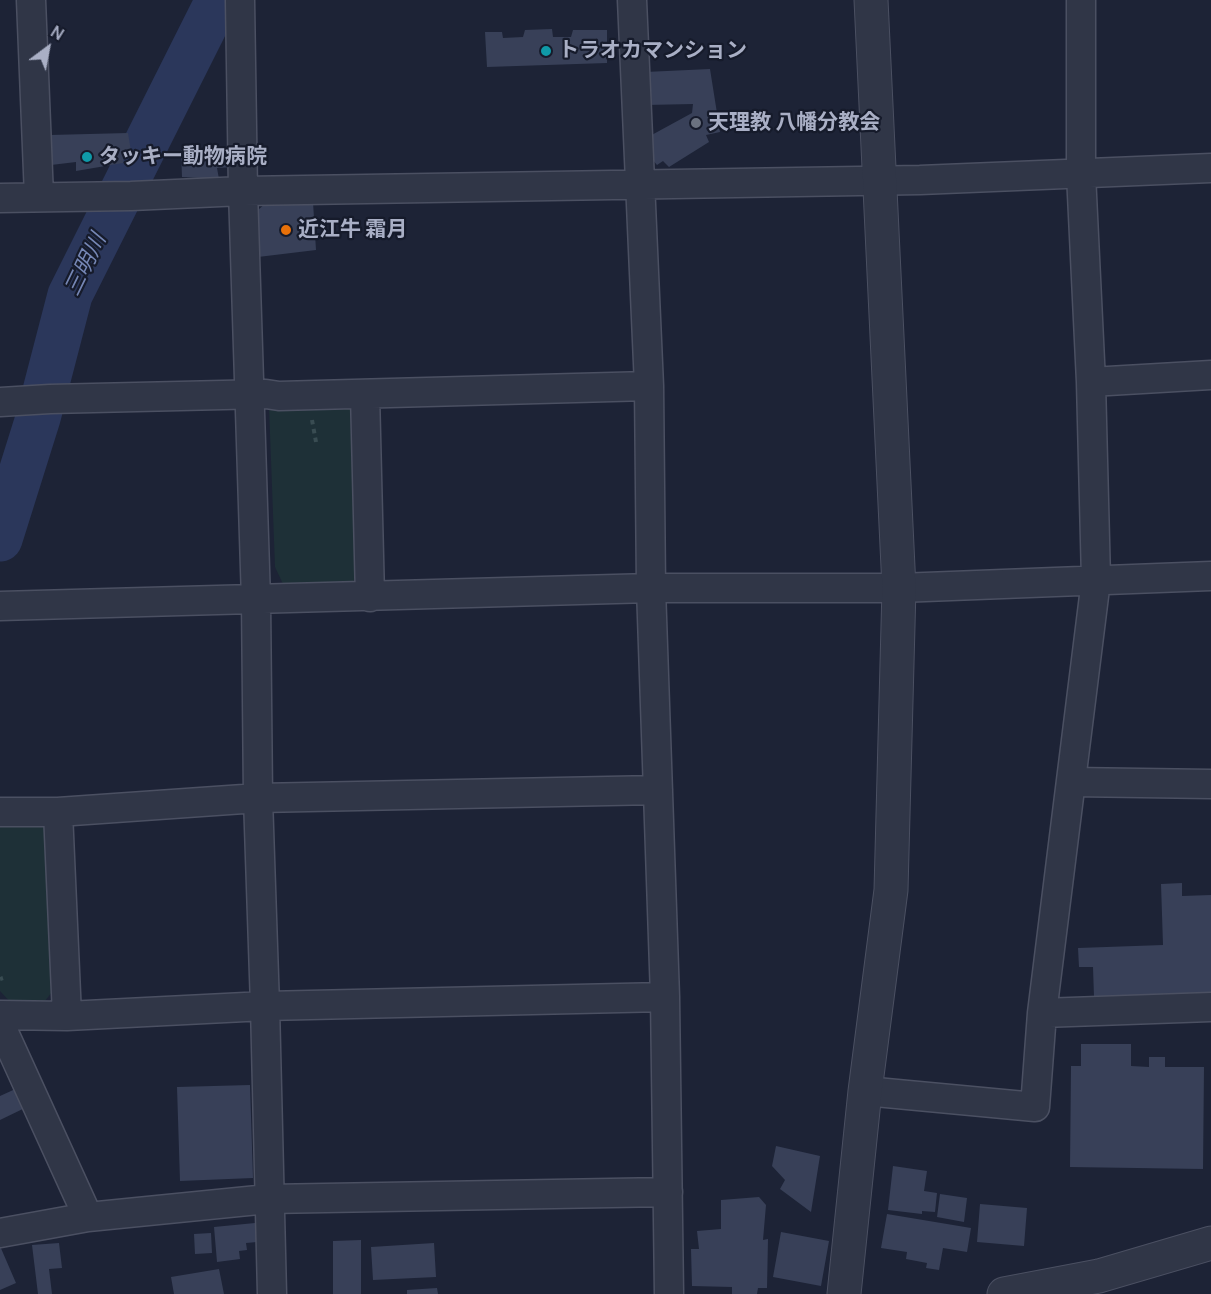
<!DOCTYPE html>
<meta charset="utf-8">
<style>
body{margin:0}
#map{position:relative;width:1211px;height:1294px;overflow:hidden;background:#1d2336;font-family:Manrope,sans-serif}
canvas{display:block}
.north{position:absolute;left:18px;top:18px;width:60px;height:60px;-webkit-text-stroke:4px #161b2b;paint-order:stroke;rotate:32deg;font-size:16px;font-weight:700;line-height:24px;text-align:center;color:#a9afc5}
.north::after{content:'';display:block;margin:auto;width:21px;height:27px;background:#a9afc5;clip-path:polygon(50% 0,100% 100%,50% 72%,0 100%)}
</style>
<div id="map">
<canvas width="1211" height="1294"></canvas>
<div class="north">N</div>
</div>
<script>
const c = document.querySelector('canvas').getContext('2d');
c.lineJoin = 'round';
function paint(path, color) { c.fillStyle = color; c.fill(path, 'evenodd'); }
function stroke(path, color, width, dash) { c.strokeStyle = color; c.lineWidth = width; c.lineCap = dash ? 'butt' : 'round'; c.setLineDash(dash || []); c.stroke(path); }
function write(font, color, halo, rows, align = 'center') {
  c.font = font + ' Manrope,"Noto Sans JP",sans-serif'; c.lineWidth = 4.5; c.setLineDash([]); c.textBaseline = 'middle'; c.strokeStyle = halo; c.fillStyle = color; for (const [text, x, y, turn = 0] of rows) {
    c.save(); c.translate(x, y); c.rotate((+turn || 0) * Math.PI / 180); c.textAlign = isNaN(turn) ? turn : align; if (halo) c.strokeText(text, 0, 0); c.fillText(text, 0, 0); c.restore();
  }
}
paint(new Path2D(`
 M346,402L359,410L363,572L351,583L283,584L275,567L269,407Z
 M43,822L53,831L55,988L42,1005L12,1004L0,991V824Z`), '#1e3037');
stroke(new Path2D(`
 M0,539L38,418L70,295L215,6`), '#2b375b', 45);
paint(new Path2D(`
 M552,29L553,37H571L573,30H607V63L487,67L485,32H502L503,38L523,37L525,30Z
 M710,69L720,132L706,135L709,142L669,167L663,161L657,165L646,152L648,137L692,113L693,104L646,105L645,72Z
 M128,133L131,151L125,152L123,163L76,171V162L51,165L50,135Z
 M232,148L234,167L217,168L219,179L182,177L181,150Z
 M267,202H313L316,250L258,257V210Z
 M1182,883V896L1211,895V993L1094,997L1093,967H1079L1078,948L1163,945L1161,884Z
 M1081,1044H1131V1066L1149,1067V1057H1165V1067H1204L1203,1169L1070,1167L1071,1066H1081Z
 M250,1085L253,1178L180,1181L177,1087Z
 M22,1086L31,1105L0,1120V1096Z
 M776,1146L820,1156L811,1212L780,1189L785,1180L772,1166Z
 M893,1166L927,1171L924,1191L937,1193L935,1212L922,1211V1214L888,1210Z
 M940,1194L967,1198L964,1222L937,1217Z
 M759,1197L766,1205L763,1240L768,1239L767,1288H758L757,1294H732V1287L692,1286L691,1249H699L697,1231L721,1229V1200Z
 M980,1204L1027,1208L1024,1246L977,1242Z
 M887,1214L971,1228L967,1252L943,1248L939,1270L926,1268L927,1263L906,1259L907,1252L881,1248Z
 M255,1223L257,1242L246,1243L247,1250L239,1251L240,1259L217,1262L214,1227Z
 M781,1232L829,1241L821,1286L773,1277Z
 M211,1233L212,1253L195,1254L194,1234Z
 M361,1240V1294H333V1241Z
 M59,1243L62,1268L49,1269L52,1294H38L32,1245Z
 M434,1243L436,1277L373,1280L371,1247Z
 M0,1246L16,1283L0,1290Z
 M219,1269L224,1294H174L171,1277Z
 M437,1288L438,1294H407V1290Z`), '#384058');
const minor = new Path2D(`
 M31,0L39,197
 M240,0L243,191L256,600L258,798L265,1006L272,1294
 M632,0L649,386L651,588L665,997L669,1294
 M0,198L131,196L243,191L920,180L1211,168
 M1091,382L1211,375
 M365,394L370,597
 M0,402L50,399L266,394L279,396L649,386
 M0,606L651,588H899L1211,576
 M1072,782L1211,784
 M0,812H58L258,798L658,790
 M58,812L67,1016
 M1042,1013L1211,1007
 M0,1015L67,1016L265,1006L665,997
 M0,1024L88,1217
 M865,1091L1035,1107L1042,1013L1096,580L1091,382L1081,174V0
 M0,1233L88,1217L268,1199L668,1192`);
const tertiary = new Path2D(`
 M844,1294L865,1091L891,890L899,588L871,0
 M1004,1294L1099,1276L1211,1243`);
stroke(minor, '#4b5062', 31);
stroke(tertiary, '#4b5062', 35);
stroke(new Path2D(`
 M312,420L316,442
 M0,979L3,978`), '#394c52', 4, [4.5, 4.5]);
stroke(minor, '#303647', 28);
stroke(tertiary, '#303647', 33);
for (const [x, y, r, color] of [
 [546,51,6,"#0f9aa8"],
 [696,123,6,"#6b7280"],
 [87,157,6,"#0f9aa8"],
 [286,230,6,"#e8710a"]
]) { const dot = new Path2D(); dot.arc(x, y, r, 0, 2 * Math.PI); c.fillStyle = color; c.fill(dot); stroke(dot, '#161b2b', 2); }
write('bold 21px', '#a9afc5', '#161b2b', [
 ["トラオカマンション",558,51],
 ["天理教 八幡分教会",708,123],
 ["タッキー動物病院",99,157],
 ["近江牛 霜月",298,230]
], 'left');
write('italic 22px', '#7687b5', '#161b2b', [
 ["三明川",86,265,-64]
]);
</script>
